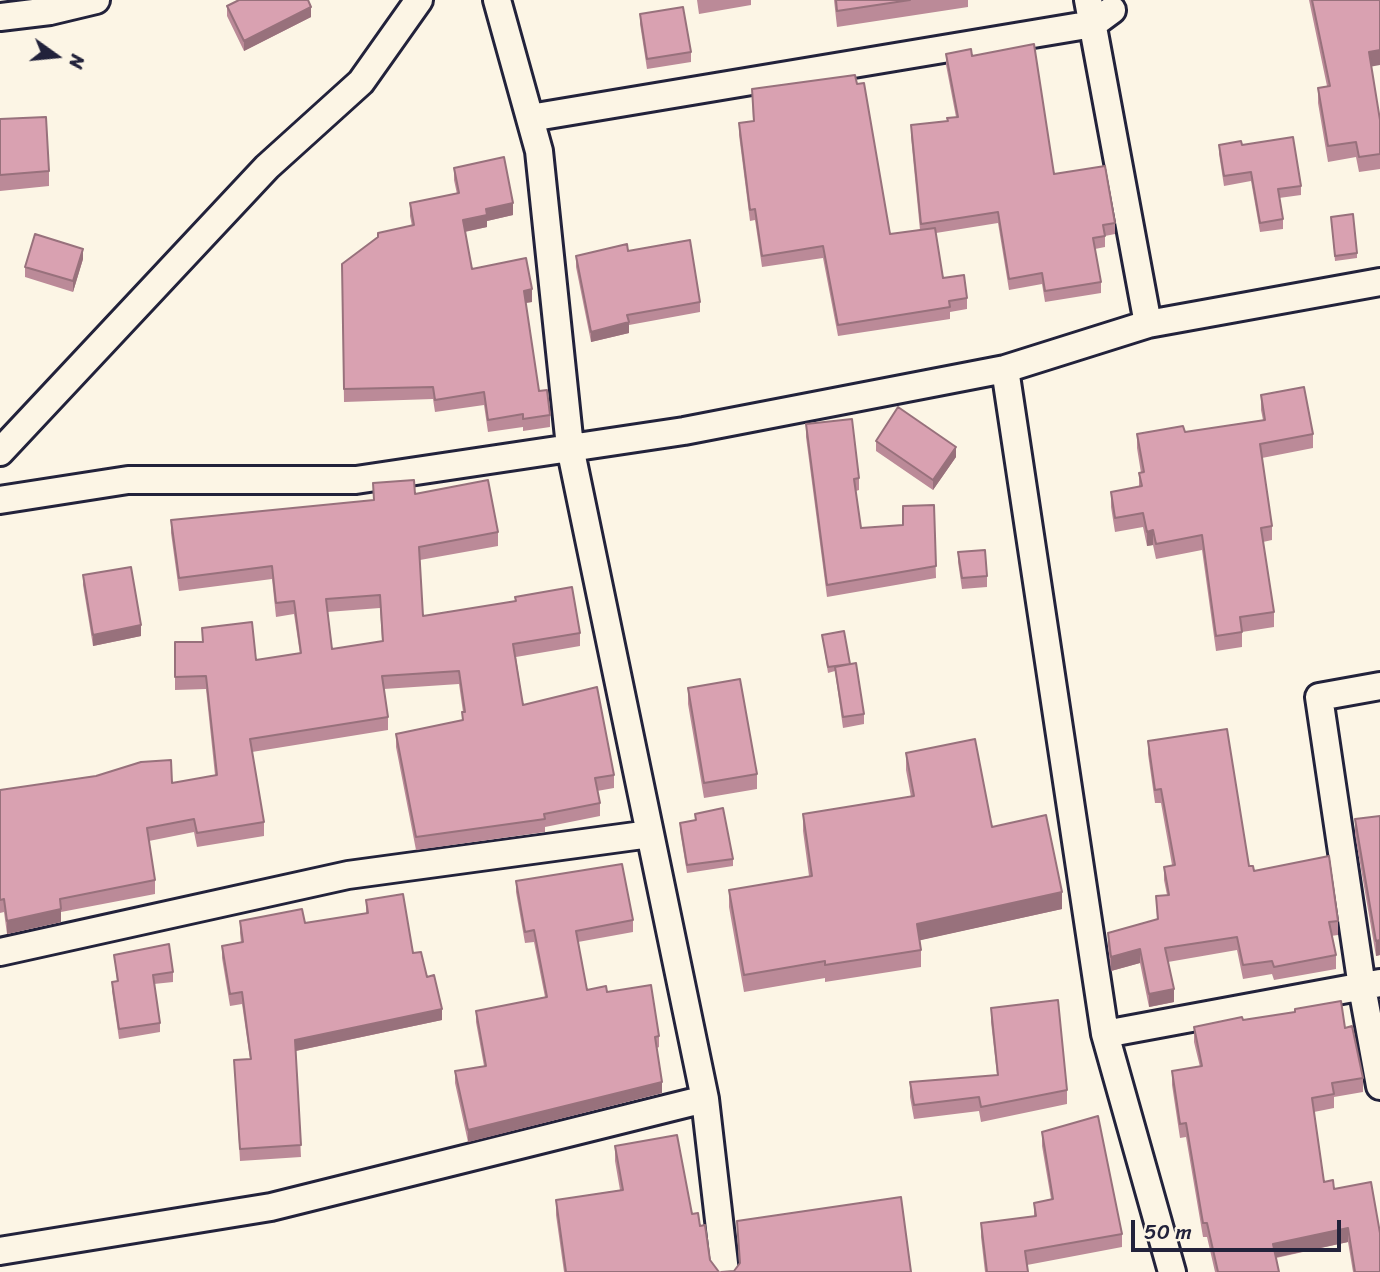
<!DOCTYPE html>
<style>
body{margin:0}
#map{position:relative;width:1380px;height:1272px;overflow:hidden;background:#fcf5e5;font-family:Sriracha,sans-serif}
canvas{display:block}
.north{position:absolute;left:21px;top:21px;width:70px;height:70px;-webkit-text-stroke:5px #fcf5e5;paint-order:stroke;rotate:105deg;font-size:19px;font-weight:700;line-height:28px;text-align:center;color:#22223b}
.north::after{content:'';display:block;margin:auto;width:24px;height:32px;background:#22223b;clip-path:polygon(50% 0,100% 100%,50% 72%,0 100%)}
.scale{position:absolute;left:1131px;top:1220px;width:210px;height:32px;box-sizing:border-box;border:4px solid #22223b;border-top:0;padding-left:9px;font-size:21px;line-height:24px;white-space:nowrap;color:#22223b;-webkit-text-stroke:5px #fcf5e5;paint-order:stroke}
</style>
<div id="map">
<canvas width="1380" height="1272"></canvas>
<div class="north">N</div>
<div class="scale">50 m</div>
</div>
<script>
const c = document.querySelector('canvas').getContext('2d');
c.lineJoin = 'round';
function stroke(path, color, width, dash) { c.strokeStyle = color; c.lineWidth = width; c.lineCap = dash ? 'butt' : 'round'; c.setLineDash(dash || []); c.stroke(path); }
function paint(path, color) { c.fillStyle = color; c.fill(path, 'evenodd'); }
const minor = new Path2D(`
 M497,0L539,151L570,447L705,1099L725,1272
 M1088,0L1148,324
 M0,17L50,11L96,0
 M530,118L1093,24L1112,10
 M1005,369L1105,1034L1172,1272
 M0,452L267,167L361,82L419,0
 M0,500L128,480H356L684,431L1005,369L1148,324L1380,282
 M1380,686L1319,697L1362,987L1380,1086
 M0,952L348,875L650,834
 M1105,1034L1380,983
 M0,1251L271,1207L705,1099`);
stroke(minor, '#22223b', 32);
stroke(minor, '#fcf5e5', 26);
paint(new Path2D(`
 M697,0H751V5L699,14Z
 M834,0H968V7L837,27Z
 M1309,0H1380L1371,67L1380,120V169L1359,172L1356,157L1328,162L1318,103V88L1327,86Z
 M227,6L311,17L244,51L227,16Z
 M640,14L691,52V62L647,69L640,24Z
 M946,54L972,56L1054,174L1115,223V234L1105,236V247L1095,249L1101,282V293L1045,302L1042,284L1009,290L998,223L936,233L943,278L967,298V309L950,312V319L838,336L823,258L762,267L755,220L750,221L739,135V123L753,121L752,89L890,234L920,230L911,137V125L947,121L956,117L946,65Z
 M0,119L49,171V186L0,191Z
 M1219,145H1242L1301,186V195L1279,198L1283,219V229L1260,232L1251,181L1224,186L1219,154Z
 M454,168L513,215L487,221V227L465,232L472,269L532,302L526,303L539,391L550,415V427L523,431V427L488,432L484,405L435,412L433,399L344,402L342,264L378,238V233L412,226L410,216V203L457,194L454,180Z
 M1331,217L1357,253V258L1335,261Z
 M628,251L700,302V312L629,325V333L591,342L576,267V256Z
 M83,259L73,292L25,277V267Z
 M1261,395L1313,434V448L1262,458L1272,526V540L1263,542L1274,612V627L1242,632V647L1216,651L1202,550L1156,559L1153,545L1147,546L1143,527L1115,532L1111,507V492L1139,487V473H1141L1137,448V434L1185,432L1263,420L1261,410Z
 M806,424L859,478V490L856,491L861,528L903,525L934,505L936,578L827,597L806,437Z
 M876,441L956,457L933,490L876,451Z
 M373,483L415,494L498,532V546L420,560L423,616L515,601V597L580,633V646L516,657L523,705L614,775V788L597,791L600,803V816L545,827V832L416,850L396,747V734L462,721V712H463L459,684L384,689L388,717V730L252,752L264,822V836L197,847L194,832L149,841L155,880V894L61,912V922L7,934L4,912L0,913V790L172,783L215,775L206,689L175,690V642H202V628L256,660L300,654L294,614L276,617L272,579L179,591L171,533V520L373,500ZM380,608L382,641L332,649L327,612Z
 M958,552L987,576V587L962,589L958,562Z
 M83,575L141,636L93,646L83,585Z
 M822,635L850,664L864,714V724L843,728L835,671L828,673Z
 M688,688L757,774V789L704,798L688,704Z
 M1148,741L1254,871L1338,921V935L1331,936L1336,955V969L1274,980L1272,974L1243,979L1237,950L1168,962L1174,1002L1149,1007L1140,963L1111,971L1108,946V933L1157,920L1156,896L1167,895L1164,880V867L1172,865L1161,803H1155L1148,754Z
 M906,753L992,827L1062,909L920,940L921,950V967L825,982V978L744,992L729,907V890L809,876L803,831V814L911,797L906,770Z
 M695,814L733,859V866L687,873L680,831V823L695,821Z
 M1380,816V955L1376,956L1355,834V819Z
 M516,881L633,920V932L578,942L587,990L607,992L659,1036V1047L657,1048L662,1093L468,1142L455,1083V1071L484,1066L476,1022V1011L545,997L534,942L525,943L516,892Z
 M366,900L413,953L427,977L442,1020L296,1051L301,1157L240,1161L234,1060L250,1059L242,1004L230,1006L222,958V946L241,943L240,933V921L305,923L366,914Z
 M114,955L173,972V982L154,984L160,1023V1032L119,1039L112,991V982L117,981Z
 M991,1008L1067,1090V1104L981,1122L979,1111L914,1119L910,1097V1082L997,1075L991,1022Z
 M1243,1020L1345,1028L1363,1078V1092L1334,1097V1108L1314,1112L1324,1182L1334,1189L1380,1272H1353L1348,1242L1276,1258L1279,1272H1215L1207,1237H1203L1186,1137L1180,1138L1172,1085V1071L1200,1067L1194,1042V1027Z
 M1042,1132L1122,1234V1247L1027,1265L1028,1272H985L981,1237V1223L1034,1216V1203L1051,1199L1042,1146Z
 M615,1146L692,1214L700,1226L710,1260L719,1272H564L556,1215V1200L620,1190L615,1161Z
 M737,1221L911,1272L734,1271L739,1264Z`), '#bb8a98');
paint(new Path2D(`
 M311,7V17L244,51V41Z
 M1380,50V65L1369,67V52Z
 M513,203V215L487,221V227L463,232V220L486,209Z
 M83,249V259L73,292V281Z
 M532,289V302L524,303V291Z
 M629,322V333L591,342V332Z
 M956,447V457L933,490V480Z
 M1153,530V545L1147,546V532Z
 M141,625V636L93,646V635Z
 M1062,892V909L917,941V924Z
 M61,909V922L7,934V921Z
 M1380,940V955L1376,956V941Z
 M1140,949V963L1111,971V957Z
 M1174,989V1002L1149,1007V994Z
 M442,1009V1020L295,1051V1040Z
 M662,1082V1093L468,1142V1130Z
 M1348,1228V1242L1273,1258V1244Z`), '#98717c');
const building = new Path2D(`
 M239,0H308L311,7L244,41L227,6Z
 M836,0H910L837,11Z
 M1312,0H1380V50L1369,52L1380,120V154L1359,157L1356,142L1328,146L1318,88L1330,86Z
 M683,7L691,52L647,59L640,14Z
 M1034,44L1054,174L1105,166L1115,223L1103,225L1105,236L1093,238L1101,282L1045,291L1042,273L1009,279L998,212L921,224L911,125L948,121L947,118L958,117L946,54L971,49L972,56Z
 M855,75L857,84L864,83L890,234L935,228L943,278L964,275L967,298L949,301L950,307L838,325L823,246L762,256L755,209L750,210L739,123L754,121L752,89Z
 M46,117L49,171L0,175V119Z
 M1293,137L1301,186L1278,189L1283,219L1260,223L1251,172L1224,176L1219,145L1241,141L1242,145Z
 M504,157L513,203L486,209L487,215L463,220L472,269L526,258L532,289L524,291L539,391L547,390L550,415L523,419V414L488,420L484,392L435,400L433,387L344,389L342,264L378,237V233L414,225L410,203L459,193L454,168Z
 M1353,214L1357,253L1335,256L1331,217Z
 M35,234L83,249L73,281L25,267Z
 M690,240L700,302L627,315L629,322L591,332L576,256L627,244L628,251Z
 M1304,387L1313,434L1260,444L1272,526L1261,528L1274,612L1240,617L1242,632L1216,636L1202,535L1156,544L1153,530L1147,532L1143,513L1115,518L1111,492L1142,486L1139,473L1144,472L1137,434L1183,426L1185,432L1265,420L1261,395Z
 M898,407L956,447L933,480L876,441Z
 M852,419L859,478L854,479L861,528L903,525V506L934,505L936,566L827,585L806,424Z
 M414,480L415,494L488,480L498,532L419,547L423,616L516,601L515,597L572,587L580,633L513,644L523,705L597,687L614,775L595,778L600,803L544,814L545,819L416,837L396,734L463,720L462,712H465L459,671L382,676L388,717L250,739L264,822L197,833L194,819L147,828L155,880L60,899L61,909L7,921L4,899L0,900V790L96,776L141,762L171,760L172,783L217,775L206,676L175,677V642H203L202,628L252,622L256,660L301,653L294,601L276,603L272,566L179,578L171,520L374,500L373,483ZM380,595L383,641L332,649L326,599Z
 M985,550L987,576L962,578L958,552Z
 M131,567L141,625L93,635L83,575Z
 M844,631L850,664L828,667L822,635Z
 M856,663L864,714L843,717L835,667Z
 M740,679L757,774L704,783L688,688Z
 M1227,729L1249,866H1253L1254,871L1329,856L1338,921L1329,922L1336,955L1274,967L1272,961L1243,965L1237,937L1165,948L1174,989L1149,994L1140,949L1111,957L1108,933L1158,919L1156,896L1169,895L1164,867L1175,865L1161,789L1155,790L1148,741Z
 M975,739L992,827L1046,815L1062,892L917,924L921,950L825,965V961L744,975L729,890L812,876L803,814L914,796L906,753Z
 M723,808L733,859L687,865L680,823L696,820L695,814Z
 M1380,816V940L1376,941L1355,819Z
 M622,864L633,920L576,931L587,990L606,986L607,992L651,985L659,1036L655,1037L662,1082L468,1130L455,1071L486,1066L476,1011L547,997L534,930L525,932L516,881Z
 M403,894L413,953L421,952L427,977L434,975L442,1009L295,1040L301,1145L240,1149L234,1060L251,1059L242,992L230,994L222,946L243,942L240,921L302,909L305,923L368,913L366,900Z
 M169,944L173,972L153,975L160,1023L119,1029L112,982L118,981L114,955Z
 M1058,1000L1067,1090L981,1107L979,1097L914,1105L910,1082L998,1075L991,1008Z
 M1341,1001L1345,1028L1352,1026L1363,1078L1332,1083L1334,1094L1312,1098L1324,1182L1333,1180L1334,1189L1371,1182L1380,1233V1272H1355L1348,1228L1273,1244L1279,1272H1218L1207,1223H1203L1186,1123L1180,1124L1172,1071L1202,1066L1194,1027L1242,1017L1243,1020L1295,1012V1009Z
 M1098,1116L1122,1234L1025,1251L1028,1272H987L981,1223L1036,1216L1034,1203L1053,1199L1042,1132Z
 M677,1135L692,1214L698,1213L700,1226L705,1225L710,1260L719,1272H566L556,1200L623,1190L615,1146Z
 M901,1197L911,1272H721L734,1271L740,1263L737,1221Z`);
paint(building, '#d9a1b1');
stroke(building, '#98717c', 2);
</script>
